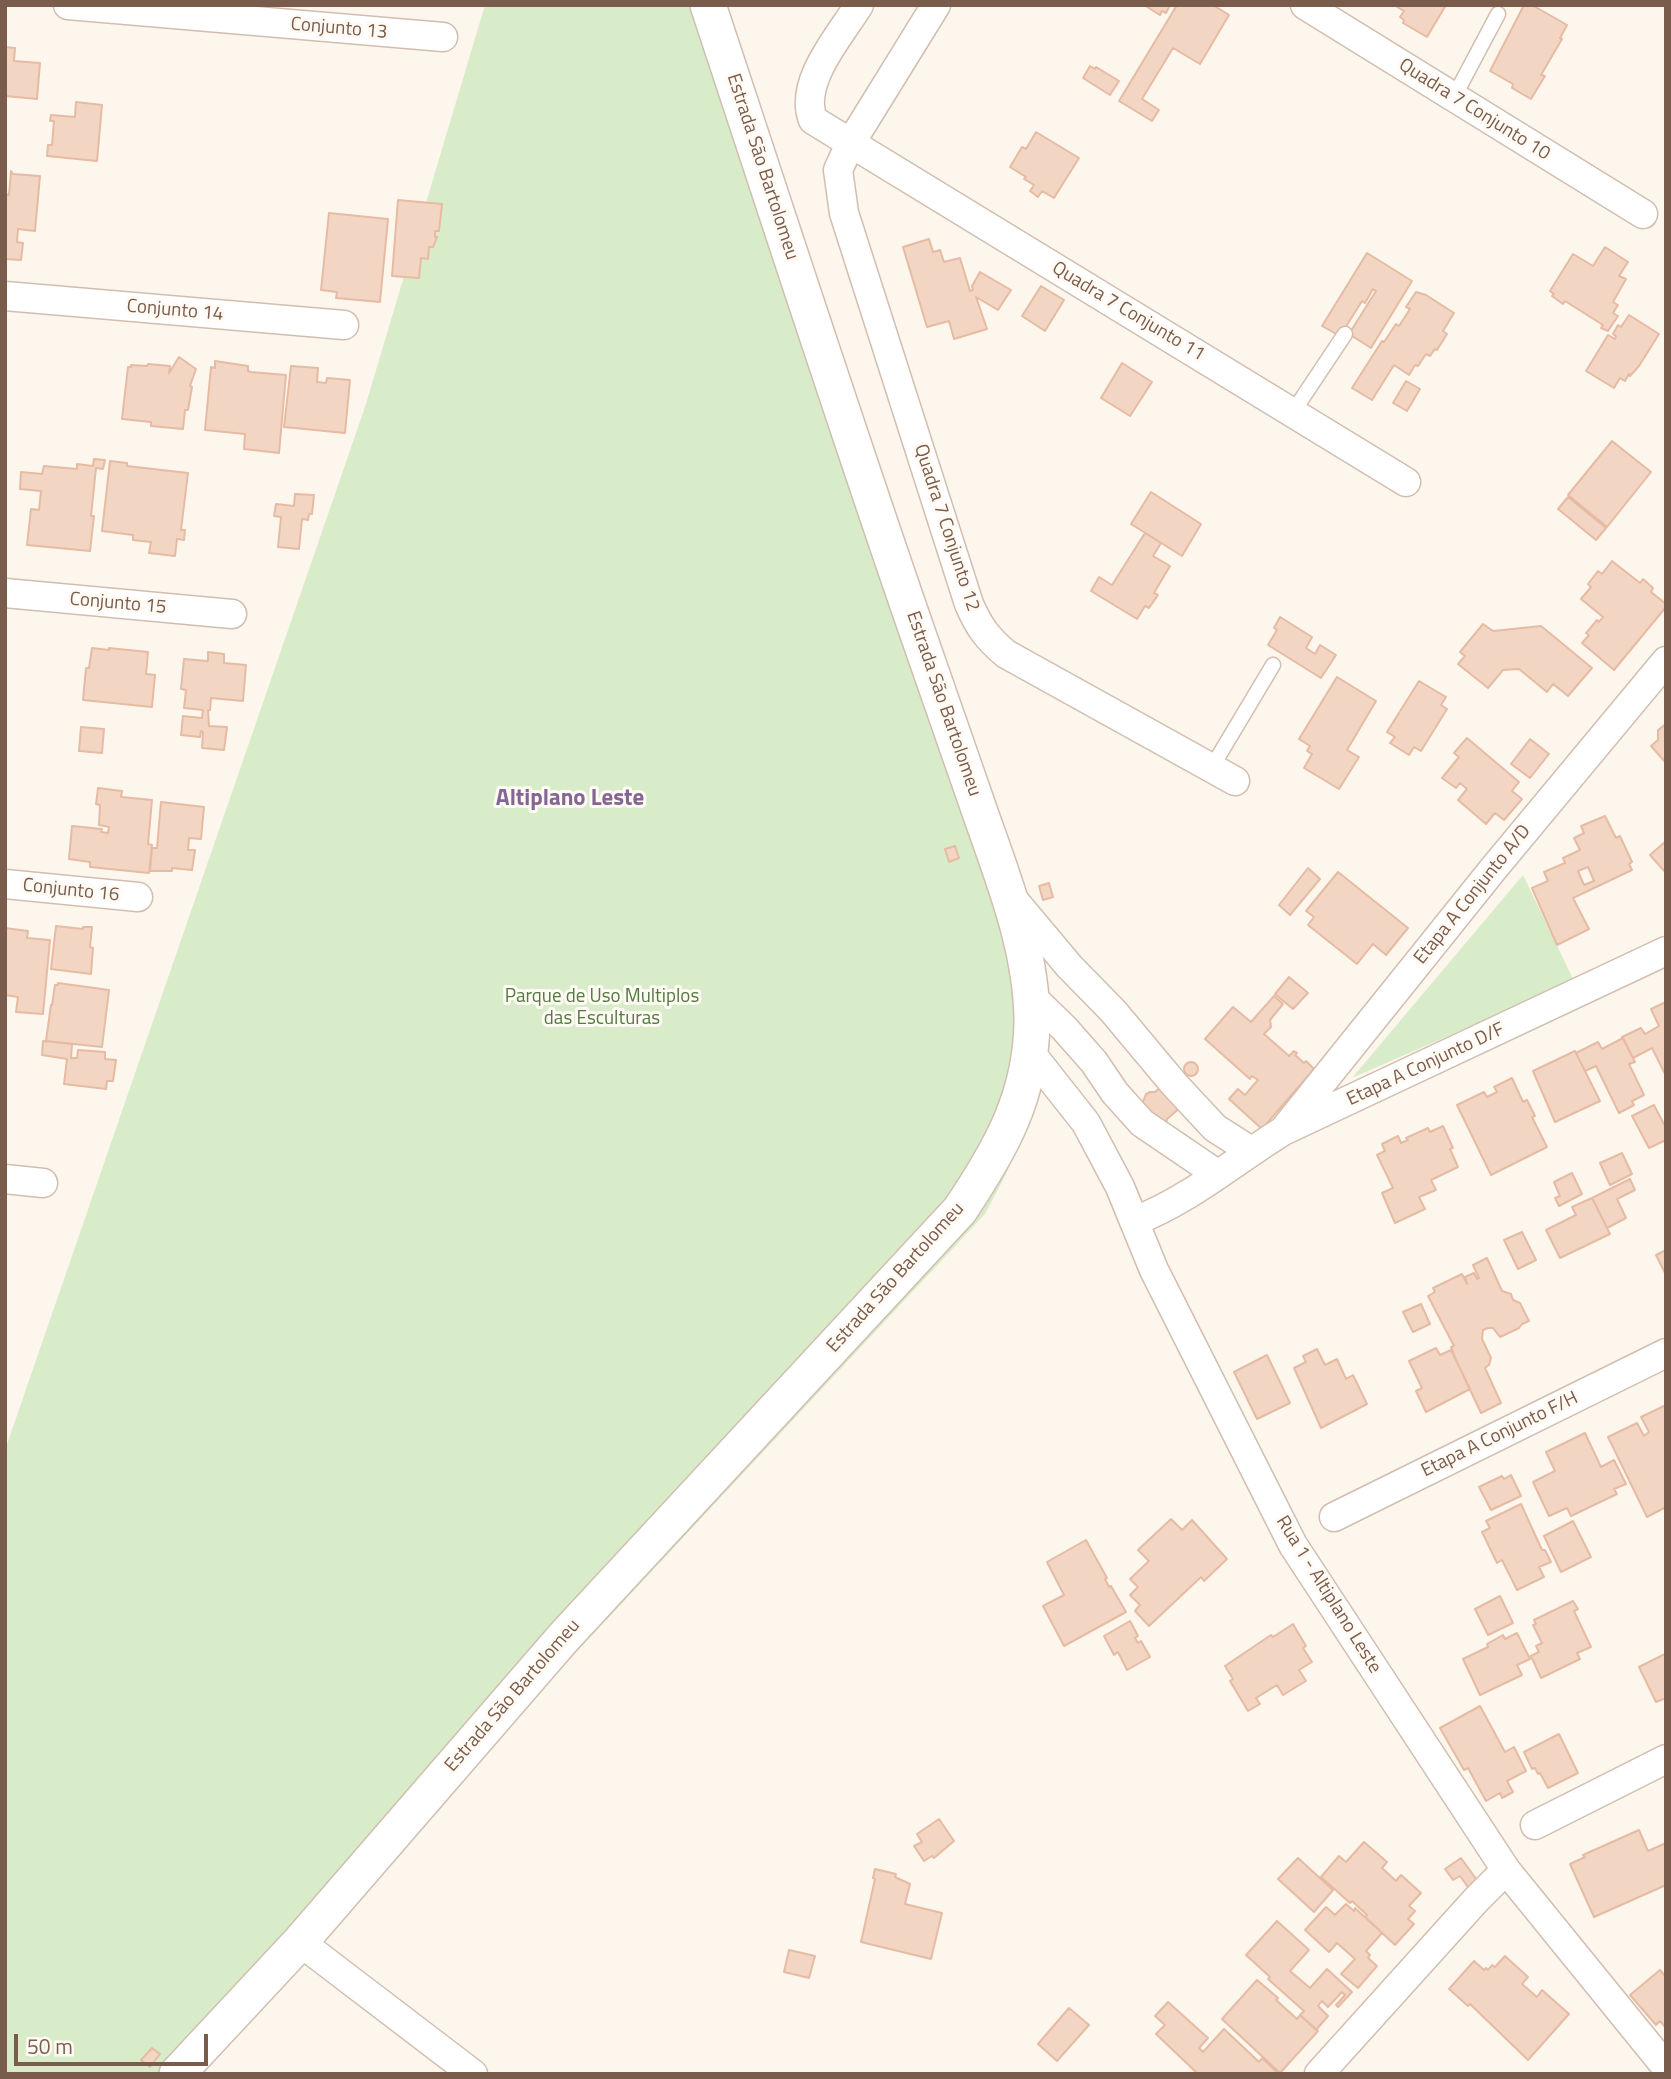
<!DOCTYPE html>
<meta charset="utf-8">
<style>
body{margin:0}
#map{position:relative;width:1671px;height:2079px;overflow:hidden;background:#fdf6ec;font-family:"Titillium Web",sans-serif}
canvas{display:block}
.frame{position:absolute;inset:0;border:7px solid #7a5c4d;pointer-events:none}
.scale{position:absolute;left:14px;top:2034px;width:194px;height:32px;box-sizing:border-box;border:4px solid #7a5c4d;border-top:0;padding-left:9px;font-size:21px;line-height:24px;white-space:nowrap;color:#7a5c4d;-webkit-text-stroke:5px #fffaf3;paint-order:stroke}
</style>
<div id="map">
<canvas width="1671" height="2079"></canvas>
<div class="frame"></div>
<div class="scale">50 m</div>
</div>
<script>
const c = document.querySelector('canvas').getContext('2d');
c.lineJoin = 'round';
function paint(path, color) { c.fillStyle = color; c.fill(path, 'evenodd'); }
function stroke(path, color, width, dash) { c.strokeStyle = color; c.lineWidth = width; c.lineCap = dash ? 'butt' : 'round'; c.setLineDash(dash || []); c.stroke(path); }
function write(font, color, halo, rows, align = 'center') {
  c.font = font + ' "Titillium Web",sans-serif'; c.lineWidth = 6; c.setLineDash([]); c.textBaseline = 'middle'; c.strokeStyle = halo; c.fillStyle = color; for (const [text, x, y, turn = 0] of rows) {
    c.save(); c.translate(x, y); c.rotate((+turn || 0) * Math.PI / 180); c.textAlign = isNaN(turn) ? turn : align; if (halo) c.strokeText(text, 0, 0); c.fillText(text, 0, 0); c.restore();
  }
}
paint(new Path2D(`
 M485,5H712L1035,975L1027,1121L1019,1145L1005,1176L985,1214L307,1941L180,2074H5V1450L365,407Z
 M1523,875L1574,981L1352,1078Z`), '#d8ecc9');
const building = new Path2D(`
 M1144,5H1170L1166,13L1162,11L1160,15Z
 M1177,5H1213L1229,15L1200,64L1173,48L1142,99L1159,110L1152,121L1119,101Z
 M1394,5H1446L1427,37L1403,23L1404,20L1400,17L1404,11Z
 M1524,5H1532L1567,25L1560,38L1562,39L1541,75L1545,76L1531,99L1512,88L1513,84L1490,71Z
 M5,47L15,48L14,61L40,63L37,99L5,96Z
 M1090,66L1095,69L1096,67L1119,81L1110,95L1083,78Z
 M76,102L102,105L97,161L47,156L48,145H52L54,121H50L51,115L75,117Z
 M1036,132L1079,158L1054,198L1042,191L1038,197L1030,191L1034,185L1024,179L1026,177L1010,167L1022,147L1026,149Z
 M11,171L13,174L40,176L35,231L18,229L17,242L23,243L21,260L5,259V194L9,195Z
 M398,200L442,204L439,231H435V237H437L433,247H429L428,259L421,258L419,278L392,276Z
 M329,213L388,219L380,302L336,298L337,292L321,290Z
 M929,239L933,252L940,250L944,262L960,258L970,291L973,290L972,286L980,272L1011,290L998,310L976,297L987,329L954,339L949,321L927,327L903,247Z
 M1605,247L1628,262L1619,276L1626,279L1613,302L1618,305L1613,313L1618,316L1608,331L1601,328L1603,325L1565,301L1563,304L1552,296L1554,294L1550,291L1573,254L1593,266Z
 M1367,253L1412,281L1371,348L1349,334L1376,291L1373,289L1365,303L1362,301L1340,336L1322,326Z
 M1041,286L1064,300L1045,331L1022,316Z
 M1416,292L1426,295L1454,313L1443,331L1447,334L1437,350L1435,349L1430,356L1426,354L1418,366L1415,365L1409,375L1394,365L1372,400L1352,388L1382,341L1384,342L1396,324L1399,326L1410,309L1406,307Z
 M1629,315L1659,334L1639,366L1630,376L1629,374L1625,381L1620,378L1614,388L1586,371L1608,335L1615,339L1616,336L1613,334L1618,325L1621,327Z
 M179,357L196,369L190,386L192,387L188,410H185L183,429L151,426V422L122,419L128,367H131V365L147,366L148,364L170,366L169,373Z
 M215,361L248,366V371L251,372L286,375L279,453L244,449L245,434L205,430L211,367L215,368Z
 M1122,363L1152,382L1130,416L1101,398Z
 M291,366L318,368L317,382L326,383L327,378L350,380L345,433L284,427Z
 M1406,381L1420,389L1407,411L1393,403Z
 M1612,441L1651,472L1607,527L1568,495Z
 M94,459L105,460L103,469L96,468L91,516H94L90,551L27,545L31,509L39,510L41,491L20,489L21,472L42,474L44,466L77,469V464L93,466Z
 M110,461L127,463V466L188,473L181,530H185L184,540L177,539L175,556L149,553L151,542L133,540V535L102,531Z
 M1151,492L1201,524L1182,556L1131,524Z
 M295,494L314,495L312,514H309L308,520L302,519L299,549L278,547L281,517L274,516L276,504L294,506Z
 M1568,497L1606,528L1596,540L1558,509Z
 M1145,533L1161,543L1153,556L1170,566L1154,593L1158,595L1149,608L1145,606L1137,619L1091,591L1099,577L1112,585Z
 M1612,561L1640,583L1643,579L1653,588L1651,592L1666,604V607L1614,670L1582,643L1589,635L1586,633L1588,631L1597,620L1599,622L1603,617L1581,599L1591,587L1588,584L1598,571L1602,574Z
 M1280,617L1312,637L1306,648L1315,654L1320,645L1336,655L1321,678L1268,645L1277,630L1274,628Z
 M1483,624L1493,631L1541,626L1592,668L1568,696L1553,684L1547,692L1519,669L1503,670L1488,688L1458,664L1465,656L1460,652Z
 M92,648L109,650V648L148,652L146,674L155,675L152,707L83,700L86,668H89Z
 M208,652L224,654V663L246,665L243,701L211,698L210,710H208L209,726L227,727L224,750L202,748L203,732L201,731L200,737L181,735L183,716L202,718L203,710L184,708L186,690L181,689L184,659L208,661Z
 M1337,677L1376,701L1347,750L1359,757L1339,789L1304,768L1312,754L1307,751L1310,746L1299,739Z
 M1419,681L1446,697L1441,705L1447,709L1421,751L1414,747L1409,755L1390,743L1395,737L1387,732Z
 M1666,724V763L1651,746L1658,740V730Z
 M81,727L104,729L102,753L79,751Z
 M1467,738L1519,782L1512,791L1522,799L1504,820L1495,813L1486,824L1458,800L1467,789L1460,783L1456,788L1442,778L1459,757L1454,753Z
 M1530,739L1549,754L1530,778L1511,764Z
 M98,788L122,791L121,797L152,800L148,844L152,845L149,873L90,867V862L69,859L72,826L102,829L101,832L108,833L109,827L99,825L100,805L96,804Z
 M161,802L204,807L201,839L189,838L188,850H195L192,870L172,868V871H150L152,848H157Z
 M1605,816L1616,838L1620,836L1632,862L1629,864L1632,870L1573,898L1589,929L1557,945L1532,888L1548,881L1544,872L1565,863L1563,858L1580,850L1574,838L1584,833L1581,826ZM1588,867L1594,881L1584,885L1578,871Z
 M1666,841V873L1650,855Z
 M955,846L959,858L949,862L945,849Z
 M1308,868L1320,879L1290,915L1279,905Z
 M1338,872L1408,928L1386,955L1373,944L1357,964L1308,925L1314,917L1306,911Z
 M1049,883L1053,897L1043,900L1039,886Z
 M56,926L83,929V927H92L90,947L93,948L91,974L51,969Z
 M5,928L28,931L27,938L50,940L43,1014L16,1012L18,997L5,995Z
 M1289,977L1308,993L1293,1009L1275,994Z
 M58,983L109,990L102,1047L46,1041L51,1005H52L55,985H58Z
 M1274,996L1283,1004L1270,1020L1271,1027L1264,1034L1289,1056L1294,1051L1297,1053L1295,1055L1304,1063L1306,1061L1314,1069L1262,1129L1229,1099L1238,1089L1245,1095L1258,1080L1252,1076L1250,1079L1205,1039L1233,1007L1251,1022Z
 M1666,1002V1076L1652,1048L1633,1058L1622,1037L1641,1028L1645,1034L1659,1026L1651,1009Z
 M1623,1038L1635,1062L1629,1064L1644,1095L1632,1101L1634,1105L1619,1113L1596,1066L1585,1071L1576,1053L1598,1042L1602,1049Z
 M43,1041L72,1044L71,1058H77L78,1050L105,1052V1059L116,1060L113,1081H107L106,1089L64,1084L67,1059L42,1055Z
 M1575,1051L1600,1101L1555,1122L1533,1071Z
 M1184 1069a7 7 0 1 1 14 0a7 7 0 1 1-14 0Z
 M1179,1071L1198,1092L1167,1119L1166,1123L1132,1129L1146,1094L1150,1092H1155Z
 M1512,1078L1523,1102L1527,1100L1535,1116L1532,1117L1547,1147L1491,1175L1457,1105L1484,1092L1487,1097L1497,1092L1494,1087Z
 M1654,1105L1666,1128V1140L1649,1148L1632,1116Z
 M1443,1126L1453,1148L1450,1149L1458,1167L1431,1180L1436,1190L1419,1197L1425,1209L1395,1223L1382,1193L1393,1188L1377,1155L1385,1151L1382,1144L1398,1136L1401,1143L1408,1140L1406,1138L1428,1128L1430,1132Z
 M1622,1153L1632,1174L1610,1185L1600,1163Z
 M1572,1173L1582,1194L1559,1206L1555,1198L1560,1196L1554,1182Z
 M1630,1179L1635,1190L1617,1199L1626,1218L1607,1228L1592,1198Z
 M1592,1198L1610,1234L1560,1258L1546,1230L1576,1215L1572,1207Z
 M1522,1232L1536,1260L1518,1269L1504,1240Z
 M1666,1250V1275L1656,1255Z
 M1487,1258L1502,1291L1511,1294L1513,1300L1520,1303L1529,1321L1522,1324L1519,1328L1500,1337L1493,1328H1488L1483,1330L1482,1339L1491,1358L1489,1365L1485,1368L1501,1403L1481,1413L1456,1360L1451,1347L1454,1346L1428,1296L1435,1292L1433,1288L1462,1274L1467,1284L1465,1277L1474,1273L1477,1279L1479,1278L1473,1265Z
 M1421,1304L1430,1324L1413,1332L1403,1312Z
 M1436,1348L1440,1355L1451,1350L1470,1389L1426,1412L1416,1391L1422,1388L1409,1361Z
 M1317,1349L1325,1365L1337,1359L1346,1379L1353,1375L1367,1404L1321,1428L1294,1368L1306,1362L1303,1356Z
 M1267,1355L1290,1403L1257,1419L1234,1372Z
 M1666,1405V1507L1647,1517L1608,1437L1637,1423L1644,1436L1649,1432L1641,1417Z
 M1585,1433L1601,1467L1614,1460L1626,1484L1614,1489L1617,1494L1571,1516L1567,1508L1549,1516L1533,1482L1555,1471L1546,1452Z
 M1511,1475L1521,1496L1491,1510L1479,1487L1502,1476L1504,1479Z
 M1521,1504L1542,1550H1545L1551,1562L1539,1567L1544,1577L1517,1590L1502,1560L1497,1563L1482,1532L1490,1528L1486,1521Z
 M1171,1519L1182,1530L1192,1520L1227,1559L1204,1581L1201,1577L1149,1626L1135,1611L1140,1605L1130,1595L1138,1587L1130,1579L1149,1561L1138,1550Z
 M1573,1521L1591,1557L1561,1572L1544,1536Z
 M1086,1540L1107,1578L1105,1579L1109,1587L1111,1586L1126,1612L1064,1646L1043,1606L1064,1595L1047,1562Z
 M1500,1596L1513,1623L1488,1635L1475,1609Z
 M1573,1601L1578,1609L1574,1611L1591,1647L1577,1653L1580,1659L1541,1678L1531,1656L1539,1652L1536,1646L1542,1643L1533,1625L1536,1624L1534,1620Z
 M1130,1621L1138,1636L1135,1638L1138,1643L1141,1641L1150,1657L1127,1670L1118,1652L1114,1655L1104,1636Z
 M1293,1624L1306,1646L1303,1648L1312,1662L1299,1670L1306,1681L1283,1695L1277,1685L1256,1698L1260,1704L1248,1711L1230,1681L1233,1679L1225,1666L1271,1635L1273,1637Z
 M1517,1633L1530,1659L1517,1665L1522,1675L1480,1695L1463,1659L1488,1647L1487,1644L1503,1635L1505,1639Z
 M1665,1654L1666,1698L1656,1702L1639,1667Z
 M1480,1706L1505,1752L1514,1747L1526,1771L1507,1781L1513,1792L1502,1798L1500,1793L1486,1801L1468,1768L1464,1770L1440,1728Z
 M1559,1734L1578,1773L1548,1788L1540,1773L1538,1774L1535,1768L1532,1769L1524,1752Z
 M939,1819L954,1841L934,1858L932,1856L924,1861L914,1846L922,1842L917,1834Z
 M1639,1830L1648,1851L1666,1843V1885L1594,1917L1570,1864L1585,1857L1583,1855Z
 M1364,1842L1387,1862L1382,1868L1396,1881L1401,1875L1421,1893L1409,1906L1415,1911L1408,1919L1414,1924L1395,1945L1365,1917L1367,1915L1352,1901L1350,1903L1321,1877L1339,1856L1346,1862Z
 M1298,1858L1333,1890L1314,1912L1278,1879Z
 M1461,1858L1482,1887L1473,1894L1460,1876L1453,1880L1445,1869Z
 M875,1869L896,1874L895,1877L910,1884L905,1904L942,1913L931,1959L861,1942L875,1879L873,1878Z
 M1346,1904L1354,1911L1355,1908L1382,1933L1366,1951L1370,1955L1368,1958L1377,1966L1358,1988L1341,1974L1355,1959L1337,1943L1329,1952L1305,1930L1326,1907L1335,1915Z
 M1277,1921L1309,1950L1290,1971L1310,1988L1327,1969L1352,1992L1338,2007L1336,2005L1345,1995L1342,1992L1328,2007L1322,2001L1318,2006L1328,2016L1316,2030L1300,2015L1304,2011L1268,1979L1270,1977L1246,1955Z
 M789,1950L815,1956L809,1978L784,1972Z
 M1505,1956L1528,1977L1522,1984L1537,1997L1542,1990L1569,2014L1528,2060L1470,2004L1468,2006L1449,1989L1474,1961L1484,1970L1486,1968L1488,1970L1492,1965L1495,1967Z
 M1660,1970L1666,1977V2028L1660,2021L1656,2025L1630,1995Z
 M1257,1980L1278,1998L1276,2000L1297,2019L1300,2015L1318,2031L1280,2073L1222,2019Z
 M1168,2002L1208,2038L1199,2048L1203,2052L1224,2029L1259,2062L1262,2058L1279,2074H1198L1156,2034L1165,2025L1155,2016Z
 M1069,2008L1089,2025L1057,2061L1038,2044Z
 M152,2048L160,2054L150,2067L141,2060Z`);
paint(building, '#f3d5c3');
stroke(building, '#e6bba3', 2);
const service = new Path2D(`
 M1454,97L1498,14
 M1293,412L1345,334
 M1212,767L1273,665`);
const minor = new Path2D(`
 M68,5L443,37
 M859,5C840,36 798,82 813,120L1406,482
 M936,5L850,144L838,170L844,213L969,604C979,627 987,638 1006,654L1235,781
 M1305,5L1643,214
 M5,296L344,325
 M5,593L232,614
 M5,884L138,897
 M1012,898L1069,966L1113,1011L1174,1084L1215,1128L1251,1151
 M1030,995L1064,1028L1094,1062L1115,1093L1142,1123L1217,1174
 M1030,1052L1086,1123L1120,1187L1154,1270L1293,1545L1506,1870L1666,2067
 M1283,1131L1494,868L1666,661
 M5,1179L43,1183
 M1135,1221C1189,1200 1233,1162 1283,1131L1666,951
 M1334,1517L1666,1353
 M1535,1825L1666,1759
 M300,1942L473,2074
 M1319,2074L1476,1900L1506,1870`);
const tertiary = new Path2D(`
 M177,2074L300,1942L564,1637L960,1210C1000,1150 1031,1097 1032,1022C1032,952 1005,883 982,818C961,758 940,697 919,637C846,427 778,216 708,5`);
stroke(service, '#d1beb0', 17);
stroke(minor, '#d1beb0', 31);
stroke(tertiary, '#d1beb0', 38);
stroke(service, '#fff', 14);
stroke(minor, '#fff', 28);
stroke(tertiary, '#fff', 35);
write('19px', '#7a5c4d', '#fffaf3', [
 ["Conjunto 13",339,29,5],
 ["Quadra 7 Conjunto 10",1474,110,32],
 ["Estrada São Bartolomeu",762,167,72],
 ["Conjunto 14",175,311,5],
 ["Quadra 7 Conjunto 11",1128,312,31],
 ["Quadra 7 Conjunto 12",946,528,72],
 ["Conjunto 15",118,604,5],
 ["Estrada São Bartolomeu",943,704,71],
 ["Conjunto 16",71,891,6],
 ["Etapa A Conjunto A/D",1473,895,-51],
 ["Etapa A Conjunto D/F",1426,1065,-25],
 ["Estrada São Bartolomeu",896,1278,-48],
 ["Etapa A Conjunto F/H",1500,1435,-26],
 ["Rua 1 - Altiplano Leste",1328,1595,58],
 ["Estrada São Bartolomeu",513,1696,-49]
]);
write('19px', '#537a41', '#fffaf3', [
 ["Parque de Uso Multiplos",602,997],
 ["das Esculturas",602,1019]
]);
write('bold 23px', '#846695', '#fffaf3', [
 ["Altiplano Leste",570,799]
]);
</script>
